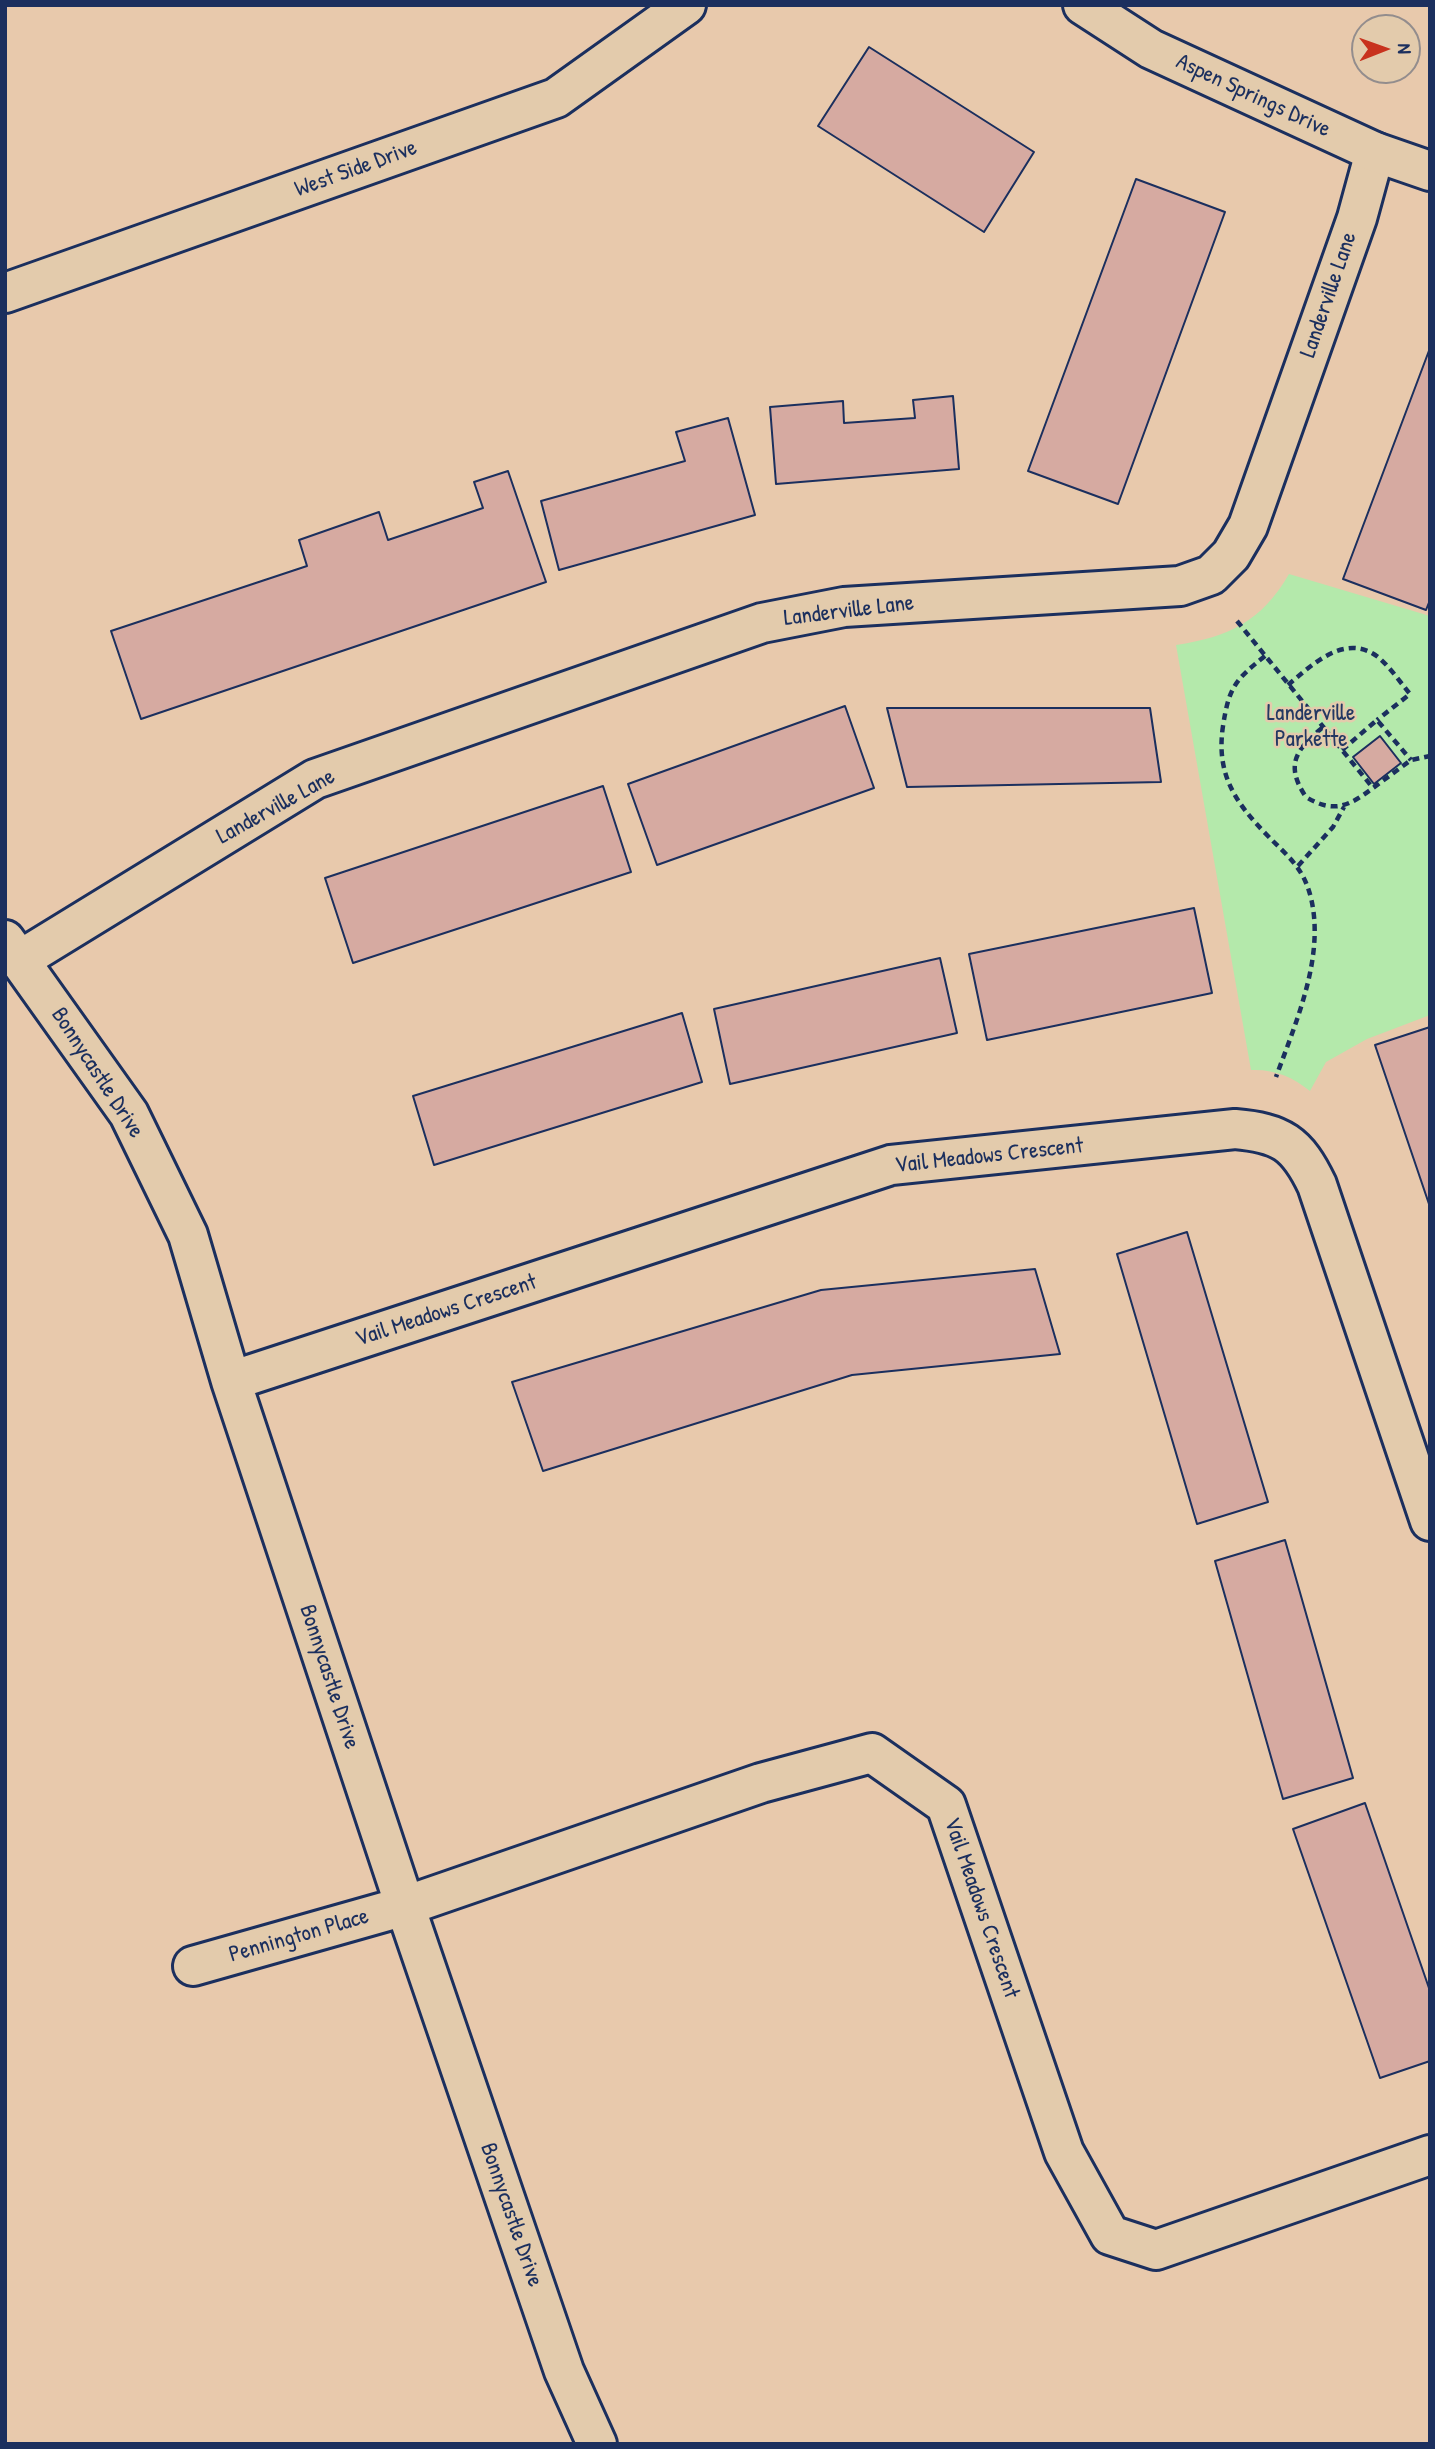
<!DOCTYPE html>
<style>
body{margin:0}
#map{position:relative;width:1435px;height:2449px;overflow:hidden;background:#e8c9ac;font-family:"Patrick Hand",sans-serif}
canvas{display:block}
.frame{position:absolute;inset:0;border:7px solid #1b2f5e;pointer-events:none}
.north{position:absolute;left:1351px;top:14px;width:70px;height:70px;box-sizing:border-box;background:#e3cbac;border:2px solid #938d8d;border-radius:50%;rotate:89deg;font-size:19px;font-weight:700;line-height:28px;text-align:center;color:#1b2f5e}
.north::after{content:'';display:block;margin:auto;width:24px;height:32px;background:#c8321e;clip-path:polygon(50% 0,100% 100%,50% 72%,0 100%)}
</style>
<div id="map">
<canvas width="1435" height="2449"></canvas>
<div class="frame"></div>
<div class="north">N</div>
</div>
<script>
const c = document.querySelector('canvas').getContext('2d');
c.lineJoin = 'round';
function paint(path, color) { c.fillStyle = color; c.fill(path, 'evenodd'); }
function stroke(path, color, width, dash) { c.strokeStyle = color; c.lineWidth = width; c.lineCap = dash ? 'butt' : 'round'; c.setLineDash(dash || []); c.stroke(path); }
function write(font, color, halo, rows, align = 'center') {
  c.font = font + ' "Patrick Hand",sans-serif'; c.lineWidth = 5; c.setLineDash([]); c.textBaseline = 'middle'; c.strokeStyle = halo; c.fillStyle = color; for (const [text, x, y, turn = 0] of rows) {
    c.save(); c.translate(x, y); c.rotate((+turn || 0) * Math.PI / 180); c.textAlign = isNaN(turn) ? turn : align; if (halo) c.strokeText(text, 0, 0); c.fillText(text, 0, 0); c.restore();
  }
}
paint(new Path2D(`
 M1289,574L1430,616V1015L1367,1039L1326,1062L1310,1091C1293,1077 1274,1069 1251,1070L1176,645C1229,637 1262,621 1289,574Z`), '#b4e9ab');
const building = new Path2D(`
 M869,47L1034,152L984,232L818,126Z
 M1136,179L1225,212L1118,504L1028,471Z
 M1430,348V600L1426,610L1343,579Z
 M953,396L959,469L776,484L770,407L843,401L844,423L915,418L913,400Z
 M728,418L755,515L559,570L541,501L685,461L676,432Z
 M508,471L546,582L141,719L111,631L307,566L299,540L379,512L388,540L483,508L474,482Z
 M845,706L874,788L657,865L628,784Z
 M887,708H1150L1161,782L907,787Z
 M1380,736L1401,763L1374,784L1353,757Z
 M603,786L631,872L353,963L325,878Z
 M1194,908L1212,993L987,1040L969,954Z
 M940,958L957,1033L730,1084L714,1009Z
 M682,1013L702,1082L434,1165L413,1096Z
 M1430,1027V1207L1375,1045Z
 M1187,1232L1268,1502L1197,1524L1117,1254Z
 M1035,1269L1060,1354L852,1375L543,1471L512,1382L821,1290Z
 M1285,1540L1353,1778L1283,1799L1215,1561Z
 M1365,1803L1430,1991V2061L1380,2078L1293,1829Z`);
paint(building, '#d6aaa1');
stroke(building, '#1b2f5e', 2);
const street = new Path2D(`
 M5,293L556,98L686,5
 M5,940L129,1114L188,1235L231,1381L405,1906L564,2371L597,2444
 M20,960L315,779L762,623L844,607L1180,586L1211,575L1231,555L1248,526L1357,218L1375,152
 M231,1381L891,1165L1235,1129C1281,1133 1297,1143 1317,1185L1430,1521
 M193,1966L405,1906L761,1783L872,1753L946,1805L1064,2152L1110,2235L1156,2250L1430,2155`);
const secondary = new Path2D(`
 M1083,5L1151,49L1375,152L1430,171`);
stroke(street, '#1b2f5e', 44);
stroke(secondary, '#1b2f5e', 44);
stroke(new Path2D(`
 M1237,621L1373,788L1411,760L1430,756
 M1265,656C1235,680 1229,687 1223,726C1216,773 1234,801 1266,834C1287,856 1303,866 1311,898C1325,957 1296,1022 1276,1077
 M1288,685C1312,665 1345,632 1378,657C1390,667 1400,682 1410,694L1377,720
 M1322,728C1295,750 1285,766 1306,797C1334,814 1349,806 1373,788
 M1342,750L1377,720L1411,760
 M1298,866L1333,827L1344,807`), '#1b2f5e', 4.5, [7, 5]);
stroke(street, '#e3cbac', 38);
stroke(secondary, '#e3cbac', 38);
write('23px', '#1b2f5e', '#e3cbac', [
 ["Aspen Springs Drive",1253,96,25],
 ["West Side Drive",356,169,-20],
 ["Landerville Lane",1329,295,-71],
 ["Landerville Lane",849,611,-7],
 ["Landerville Lane",276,807,-29],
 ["Bonnycastle Drive",97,1073,57],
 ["Vail Meadows Crescent",989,1156,-6],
 ["Vail Meadows Crescent",446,1311,-18],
 ["Bonnycastle Drive",329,1677,72],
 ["Vail Meadows Crescent",981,1908,71],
 ["Pennington Place",299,1936,-16],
 ["Bonnycastle Drive",511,2215,71]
]);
write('23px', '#233862', '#e3cbac', [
 ["Landerville",1311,714],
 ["Parkette",1311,740]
]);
</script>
